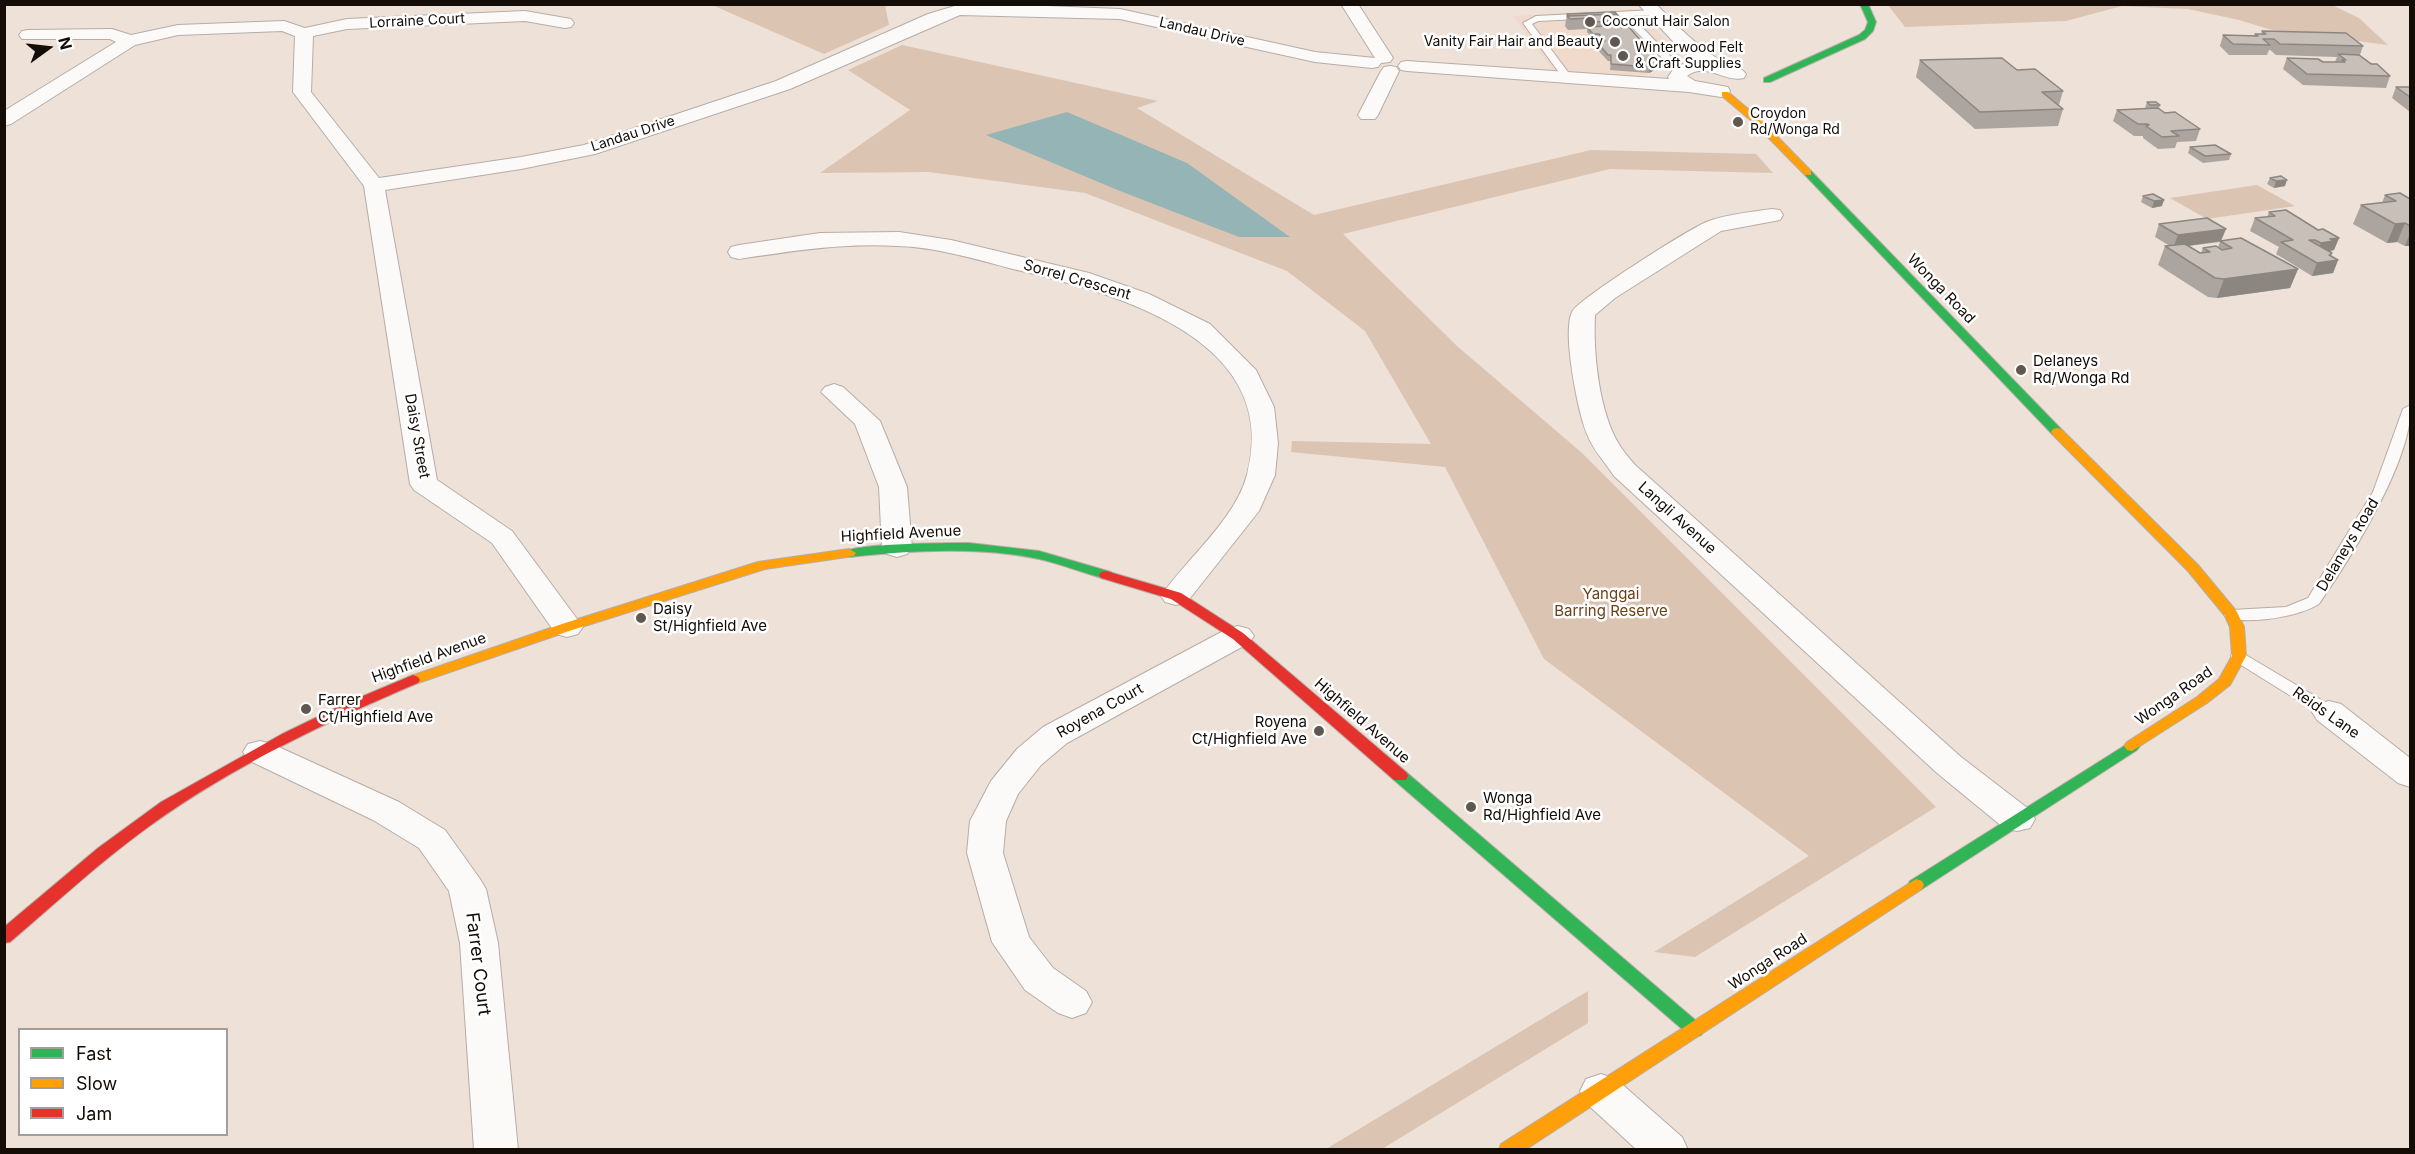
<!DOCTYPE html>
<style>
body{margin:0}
#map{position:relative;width:2415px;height:1154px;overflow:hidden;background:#ede1d8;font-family:Inter,sans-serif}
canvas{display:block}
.frame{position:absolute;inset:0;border:6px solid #130c07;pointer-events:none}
.legend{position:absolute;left:18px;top:1028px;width:210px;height:108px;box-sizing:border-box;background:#fff;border:2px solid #a19e9c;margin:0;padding:8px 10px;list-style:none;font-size:18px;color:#130c07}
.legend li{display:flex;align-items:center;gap:12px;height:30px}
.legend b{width:30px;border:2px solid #a19e9c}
.north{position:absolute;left:18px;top:18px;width:60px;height:60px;-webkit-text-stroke:4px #fff;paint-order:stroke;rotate:75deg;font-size:16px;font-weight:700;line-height:24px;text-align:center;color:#130c07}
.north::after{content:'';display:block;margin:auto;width:21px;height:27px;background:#130c07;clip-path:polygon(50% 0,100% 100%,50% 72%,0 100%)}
</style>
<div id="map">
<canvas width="2415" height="1154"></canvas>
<div class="frame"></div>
<ul class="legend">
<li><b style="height:8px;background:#30b455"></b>Fast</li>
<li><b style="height:8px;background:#ff9f0a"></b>Slow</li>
<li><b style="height:8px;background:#e5322d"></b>Jam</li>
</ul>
<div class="north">N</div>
</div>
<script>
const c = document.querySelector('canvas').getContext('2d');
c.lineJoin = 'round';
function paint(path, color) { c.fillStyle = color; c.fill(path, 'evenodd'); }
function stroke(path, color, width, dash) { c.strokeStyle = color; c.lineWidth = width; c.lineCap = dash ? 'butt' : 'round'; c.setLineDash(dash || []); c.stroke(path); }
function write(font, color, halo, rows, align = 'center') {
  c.font = font + ' Inter,sans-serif'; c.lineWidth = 5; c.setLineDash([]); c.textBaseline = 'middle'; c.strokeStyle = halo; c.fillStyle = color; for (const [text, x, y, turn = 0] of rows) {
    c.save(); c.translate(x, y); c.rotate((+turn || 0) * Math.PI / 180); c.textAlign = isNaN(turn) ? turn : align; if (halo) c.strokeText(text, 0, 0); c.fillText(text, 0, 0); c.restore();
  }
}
paint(new Path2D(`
 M1636,9L1682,57L1641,76L1554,72L1513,16Z`), '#efdacb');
paint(new Path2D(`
 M712,5H885L889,25L824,54Z
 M1888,5H2332L2359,18L2388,45L2272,30L2239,20L2188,9L2122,6L2066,21L1905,27Z
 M902,45L1158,101L1137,108L1314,215L1591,150L1756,154L1773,173L1610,169L1343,234L1457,346L1582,453L1936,807L1695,957L1654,952L1809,856L1544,659L1445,467L1291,452L1292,441L1431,444L1365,331L1287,271L1085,193L929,172L820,173L910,110L848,70Z
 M2257,185L2295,206L2207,219L2170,198Z
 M1588,991V1023L1382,1149H1326Z`), '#dcc4b2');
paint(new Path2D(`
 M1067,112L1187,163L1290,237H1239L1120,191L986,135Z`), '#95b4b6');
const lane = new Path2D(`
 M1656,10L1657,12L1653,15L1631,16L1683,69V73H1677L1622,17L1538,21L1532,24L1571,76L1563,78L1523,23L1536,16Z
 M2410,405C2415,456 2349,561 2319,604C2298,617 2251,624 2227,618L2224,615L2227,612L2232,610L2286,607L2308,598L2373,492L2403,409Z
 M2239,651L2335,708L2337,712L2335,716H2323L2233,660L2231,656L2233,652Z`);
const street = new Path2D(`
 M997,4L1120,9L1315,52L1375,58L1341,4H1358L1393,58L1390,62L1381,63L1378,67L1372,68L1315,62L1120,19L960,15L790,89L595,154L521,169L385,190L437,480L512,531L583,627L578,634L567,637L556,634L492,543L414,490L410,484L364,186L293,92L295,36L282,31L178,35L135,45L11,124L4,126V111L116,42L110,39H22L19,35L22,31L28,30L112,29L131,35L178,25L284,21L305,28L347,19L525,11L571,19L574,23L571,27L565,28L525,21L347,29L313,36L311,92L379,178L521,157L584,145L776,81L928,14L958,5Z
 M1638,4H1656C1677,26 1696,45 1721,61C1729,66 1740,66 1746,74L1744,78C1724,83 1706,61 1687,76L1695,81L1728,87L1730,91L1728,95L1721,97L1689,92L1407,71L1401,70L1398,66L1401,62L1407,61L1669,79L1668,77L1675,67L1695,60L1682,51Z
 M1390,66L1396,67L1399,71L1378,115L1375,119H1361L1358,115L1381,71L1384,67Z
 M1772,209L1780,210L1783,215L1780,220L1721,231L1615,298L1595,315C1593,353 1599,413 1620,446C1624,452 1629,458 1634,464L1961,757L2030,810L2035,819L2030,828L2017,831L2004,828L1937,773L1614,476C1605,462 1593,450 1587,434C1578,412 1562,333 1572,312C1577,300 1693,226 1709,221C1729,214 1751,212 1772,209Z
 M899,232L951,240L1089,273L1149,294L1210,324L1256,370L1274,407L1278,443L1275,475L1259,511L1187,602L1176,605L1165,602L1161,596C1187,558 1235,520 1247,475C1284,337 1111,292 1013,269C975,259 936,247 897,246C843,243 792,251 739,259L731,257L728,252L731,247L739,245L820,233Z
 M834,384L843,387L880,421L907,487L912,548L907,554L897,557L887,554L882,548L879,487L855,424L821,392L825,387Z
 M1238,626L1249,629L1254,636L1249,643L1067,743L1041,765L1018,794L1006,821L1003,853L1029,937L1053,968L1086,991L1092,1002L1086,1013L1072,1018L1058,1013L1025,990L992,942L967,853L970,821L991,781L1017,749L1043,727L1227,629Z
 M2329,701L2341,704L2410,758V787L2398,783L2317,720L2312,712L2317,704Z
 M260,741L272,744L399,802L445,830L480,879L486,889L498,943L518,1150H474L460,943L449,891L419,848L373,820L248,760L243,752L248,744Z
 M1601,1074L1616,1079L1682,1137L1688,1150H1637L1586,1103L1580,1091L1586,1079Z`);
const fast = new Path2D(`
 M1860,4H1868L1876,22L1873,31L1865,39L1770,82H1764V78L1859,35L1865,30L1868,22Z
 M1805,171H1811L2061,429L2063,432L2061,435H2053L1805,175Z
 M969,543L1039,551L1111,572L1113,575L1106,579C1083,573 1062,564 1039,559C977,546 912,551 849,557L842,553C853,543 949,543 969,543Z
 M2132,741L2137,742L2140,746L2137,750L1922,889L1916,891L1910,889L1908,885L1910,881Z
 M1400,771L1406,772L1701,1025L1704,1030L1701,1035L1695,1037L1689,1035L1394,780L1392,776L1394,772Z`);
const slow = new Path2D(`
 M1722,92H1728L1760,119L1811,171V175H1805L1754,123L1722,96Z
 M2057,428L2061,429L2198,565L2237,612L2244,627L2246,656L2230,685L2207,703L2132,751L2127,750L2124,746L2127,742L2197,697L2219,679L2232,656L2230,627L2225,616L2188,571L2053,435L2051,432L2053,429Z
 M849,549L856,553L854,556L765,569L572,630L418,683H408L406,680L408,677L562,624L758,562Z
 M1916,879L1922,881L1924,885L1922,889L1525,1150H1499L1501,1144Z`);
const jam = new Path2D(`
 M1106,571L1181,593L1243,633L1406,772L1408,776L1406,780H1394L1233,639L1171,599L1101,578L1099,575L1101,572Z
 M413,675L418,677L420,680L418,683C326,722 233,766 151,825C102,860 57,902 10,942L4,943V927L98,848L161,802L282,734L344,704Z`);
stroke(lane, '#b6ada6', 2);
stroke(street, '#b6ada6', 2);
stroke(fast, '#b6ada6', 2);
stroke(slow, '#b6ada6', 2);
stroke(jam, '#b6ada6', 2);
paint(lane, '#fcfaf9');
paint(street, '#fcfaf9');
paint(fast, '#30b455');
paint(slow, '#ff9f0a');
paint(jam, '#e5322d');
paint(new Path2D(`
 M1567,14L1621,19V26L1660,67L1649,73L1610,70L1611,61H1608L1595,47L1596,41H1600L1598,39H1592L1587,32V29L1568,30L1565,26Z
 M2262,31L2363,46L2360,55L2390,76L2386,88L2303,85L2283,69L2287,58L2323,62H2335L2337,57L2276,55L2270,50H2269L2267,55H2229L2220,46L2223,35L2254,36L2255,34H2261Z
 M1920,60L2017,70L2063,91L2059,105L2063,109L2058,126L1975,129L1916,77Z
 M2396,87H2410V112L2392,98Z
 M2147,102L2160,105L2159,108L2165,113L2200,129L2196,141L2177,142L2175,148L2158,149L2143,138V136H2134L2113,121L2117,110L2145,108Z
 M2190,147L2231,154L2229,160L2203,163L2188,153Z
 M2270,178L2285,186L2274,188L2267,184Z
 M2385,195L2410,199V246H2405L2397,242L2387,243L2353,224L2361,205L2382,203Z
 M2143,196L2162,206L2152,208L2141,202Z
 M2269,212L2339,238L2334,250L2330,251V252L2332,253L2331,256L2338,260L2333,273L2312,276L2276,254L2279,247L2250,231L2255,218L2267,217Z
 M2159,224L2222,241L2298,269L2290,288L2217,298L2208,297L2158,265L2165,246H2170L2155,237ZM2220,242L2218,247L2203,248L2201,253L2188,246Z`), '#aca49e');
paint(new Path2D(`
 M1660,62V67L1649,73L1650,67Z
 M2287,180L2285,186L2274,188L2276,181Z
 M2164,200L2162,206L2152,208L2154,201Z
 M2405,223L2397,242L2387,243L2395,224Z
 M2226,229L2221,241L2173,248L2178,235Z
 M2410,233V246H2405Z
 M2339,238L2334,250L2330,251L2329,254L2316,256L2321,243L2330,239Z
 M2332,253L2329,261L2338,260L2333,273L2312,276L2317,263Z
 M2298,269L2290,288L2217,298L2224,279Z`), '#8c8681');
const building = new Path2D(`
 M1615,12L1621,19H1620L1616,14L1569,16L1567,14Z
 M1616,14L1622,20L1594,22L1591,18L1570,19L1567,16Z
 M1627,25L1660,62L1650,67L1611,64V55H1608L1596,41H1605L1599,34H1593L1587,27Z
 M2262,31L2346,33L2363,46L2280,44L2274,39H2263L2270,45L2233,44L2223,35L2258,36L2255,34H2266Z
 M2338,54L2359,55L2371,64H2377L2390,76L2307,74L2287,58L2318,59L2323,62H2345L2342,60H2346Z
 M2002,58L2017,70L2035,69L2063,91L2042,92L2063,109L1980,112L1920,60Z
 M2396,87H2410V97Z
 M2147,102H2156L2160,105H2150Z
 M2158,108L2165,113L2175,112L2200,129L2171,131L2179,136L2162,137L2146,126L2149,125L2147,124H2138L2117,110Z
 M2215,145L2231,154L2205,156L2190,147Z
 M2281,176L2287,180L2276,181L2270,178Z
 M2400,193L2410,199V226L2405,223L2395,224L2361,205L2396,201L2385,195Z
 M2153,194L2164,200L2154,201L2143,196Z
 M2286,210L2318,230L2323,229L2339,238L2330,239L2334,241L2321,243L2315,240H2309L2332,253L2329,255L2338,260L2317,263L2281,242L2293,240L2255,218L2275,216L2269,212Z
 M2207,218L2226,229L2178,235L2159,224Z
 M2241,238L2298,269L2224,279L2215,278L2165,246L2185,244L2200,253L2210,252L2203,248L2216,246L2222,250L2232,248L2220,241Z`);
paint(building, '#c8bfb8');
stroke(building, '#8c8681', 1.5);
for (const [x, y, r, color] of [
 [1590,22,6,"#5f5750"],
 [1615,42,6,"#5f5750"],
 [1623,56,6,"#5f5750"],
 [1738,122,6,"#5f5750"],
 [2021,370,6,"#5f5750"],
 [641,618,6,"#5f5750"],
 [306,709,6,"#5f5750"],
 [1319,731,6,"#5f5750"],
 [1471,807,6,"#5f5750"]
]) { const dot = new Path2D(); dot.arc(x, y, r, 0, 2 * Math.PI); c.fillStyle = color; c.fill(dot); stroke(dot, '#fff', 2); }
write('14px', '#130c07', '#fff', [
 ["Lorraine Court",417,21,-3],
 ["Landau Drive",1202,32,13],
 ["Landau Drive",633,134,-18]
]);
write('14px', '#130c07', '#fff', [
 ["Coconut Hair Salon",1602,22],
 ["Vanity Fair Hair and Beauty",1603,42,"right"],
 ["Winterwood Felt",1635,48],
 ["& Craft Supplies",1635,64],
 ["Croydon",1750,114],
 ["Rd/Wonga Rd",1750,130]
], 'left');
write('15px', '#130c07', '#fff', [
 ["Sorrel Crescent",1077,280,16],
 ["Wonga Road",1941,289,46],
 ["Daisy Street",417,436,80],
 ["Langli Avenue",1677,518,42],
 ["Highfield Avenue",901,534,-3],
 ["Delaneys Road",2348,545,-59],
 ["Highfield Avenue",429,658,-20],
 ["Wonga Road",2174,696,-35],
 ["Royena Court",1100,711,-29],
 ["Reids Lane",2326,713,35],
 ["Highfield Avenue",1362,721,41],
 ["Wonga Road",1768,962,-33]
]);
write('15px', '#130c07', '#fff', [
 ["Delaneys",2033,361],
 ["Rd/Wonga Rd",2033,378],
 ["Daisy",653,609],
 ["St/Highfield Ave",653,626],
 ["Farrer",318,700],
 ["Ct/Highfield Ave",318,717],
 ["Royena",1307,722,"right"],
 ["Ct/Highfield Ave",1307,739,"right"],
 ["Wonga",1483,798],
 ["Rd/Highfield Ave",1483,815]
], 'left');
write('15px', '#6e4117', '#fff', [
 ["Yanggai",1611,594],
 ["Barring Reserve",1611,611]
]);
write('18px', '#130c07', '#fff', [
 ["Farrer Court",478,964,83]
]);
</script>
